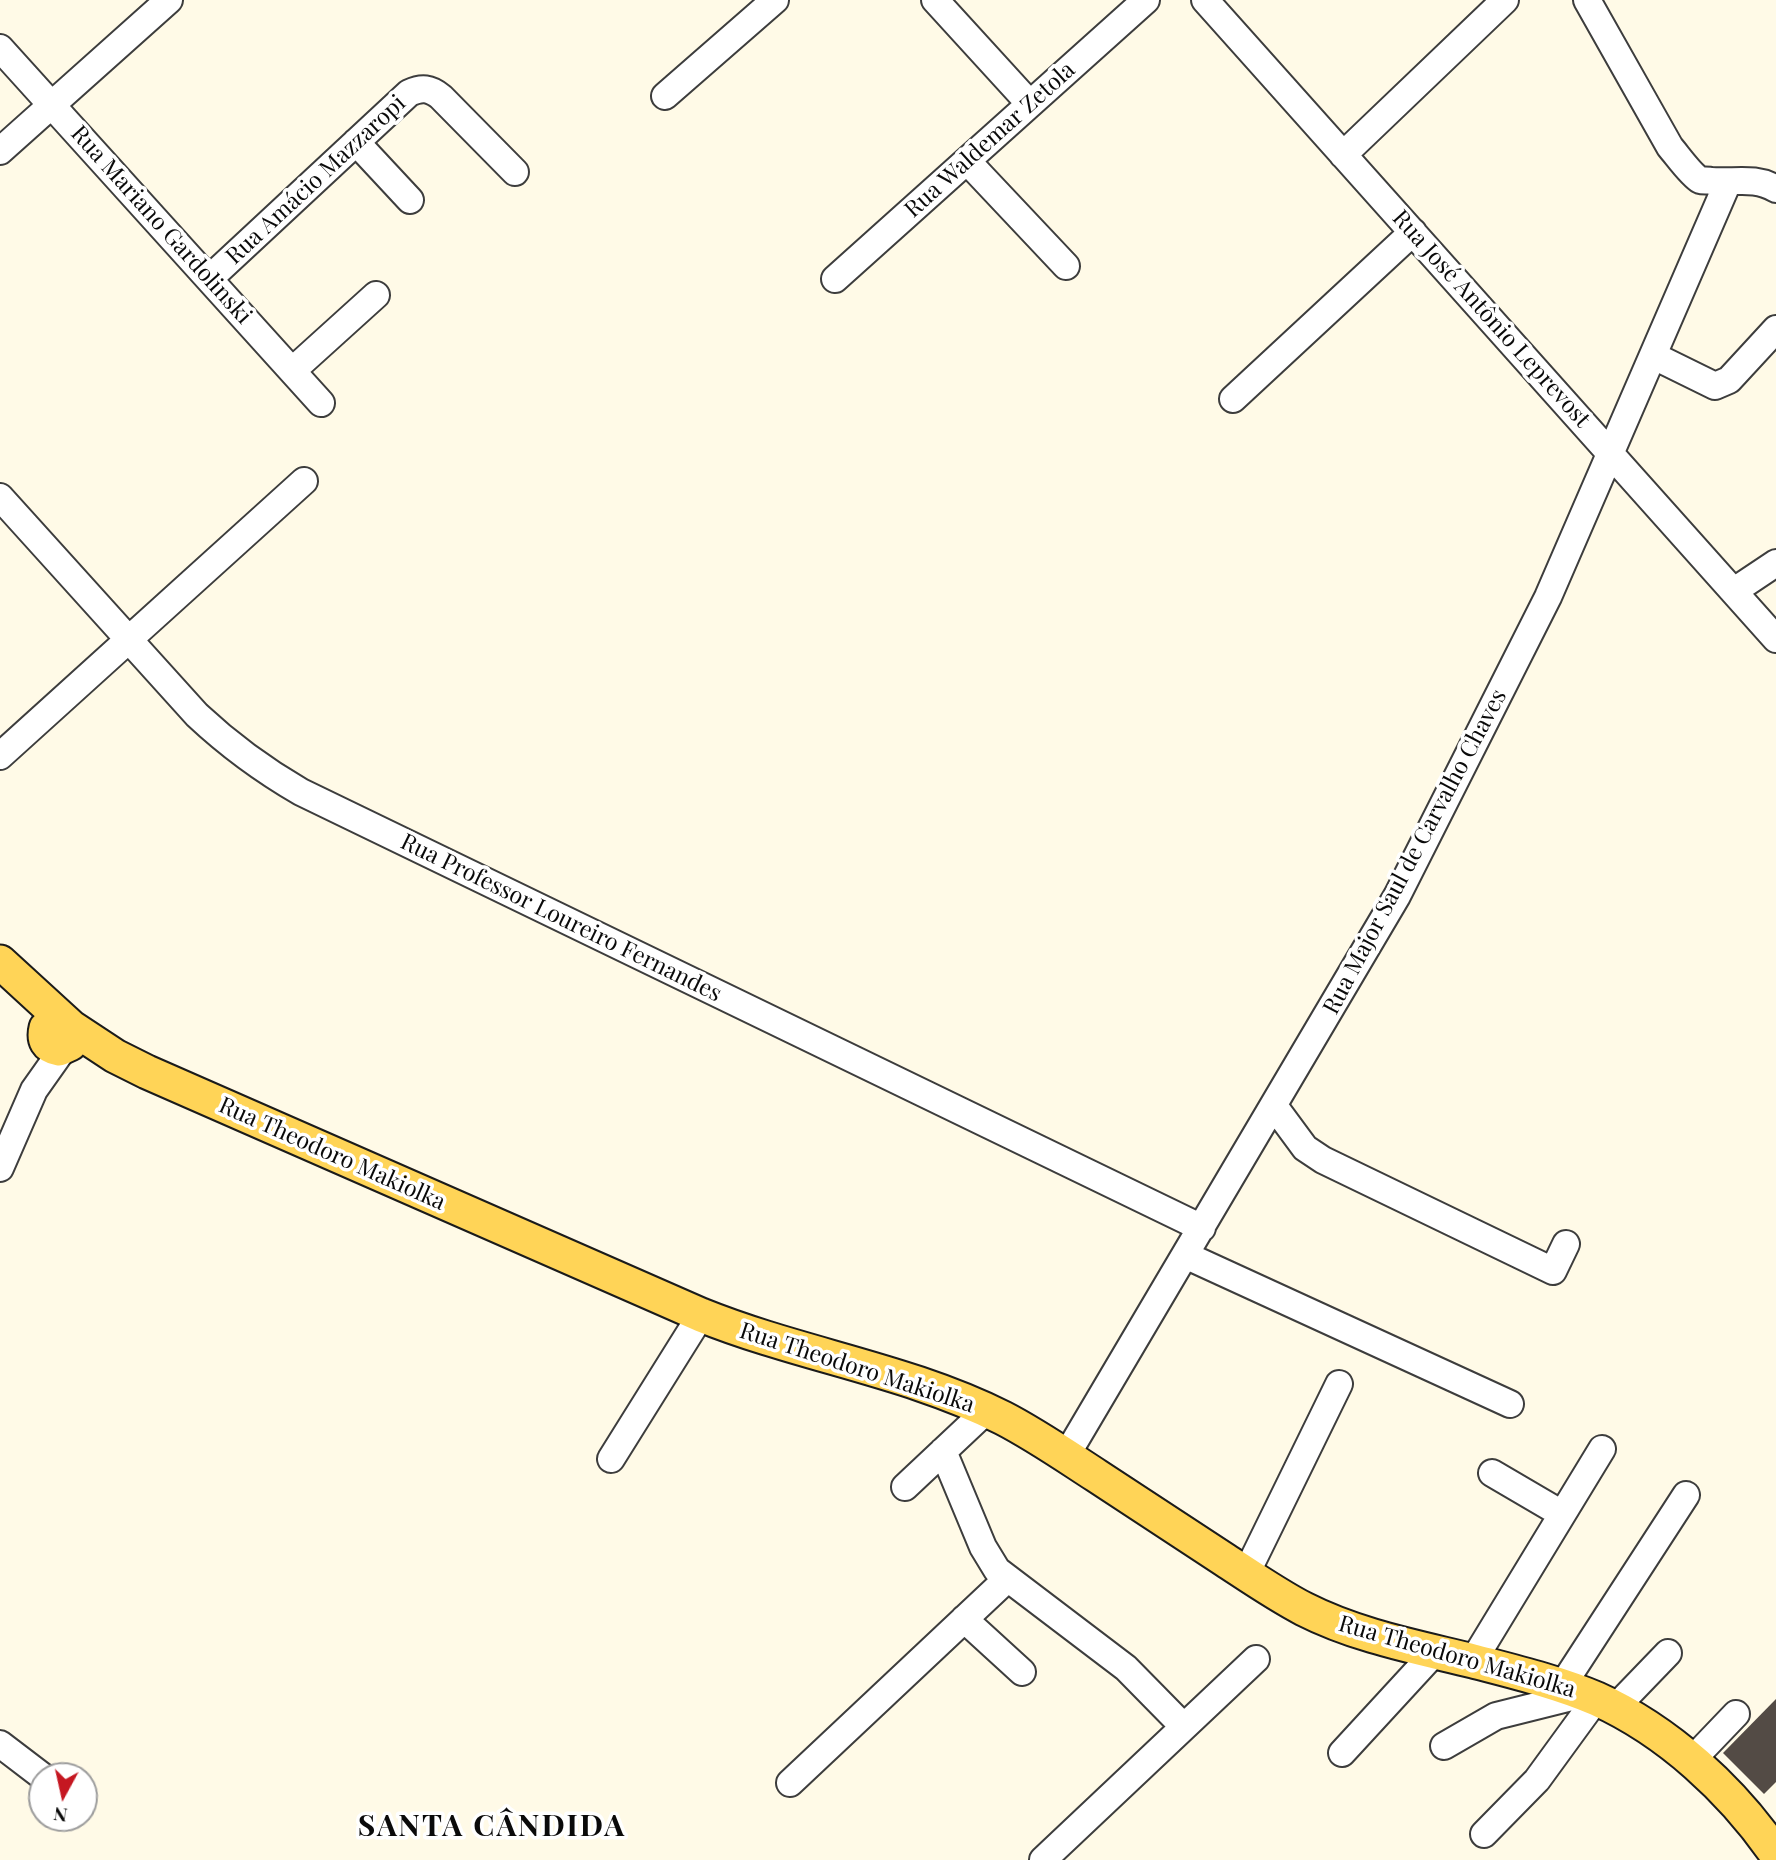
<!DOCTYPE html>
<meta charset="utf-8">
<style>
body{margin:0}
#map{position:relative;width:1776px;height:1860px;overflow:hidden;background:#fffae7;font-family:"Playfair Display",serif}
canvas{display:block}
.north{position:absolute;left:28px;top:1762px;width:70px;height:70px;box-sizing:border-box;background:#fff;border:2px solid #9d9d9d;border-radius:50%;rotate:188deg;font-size:19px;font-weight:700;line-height:28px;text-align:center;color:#0a0a0a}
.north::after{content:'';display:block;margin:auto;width:24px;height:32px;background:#c51721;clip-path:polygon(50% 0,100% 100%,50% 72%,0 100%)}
</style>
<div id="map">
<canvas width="1776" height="1860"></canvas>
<div class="north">N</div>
</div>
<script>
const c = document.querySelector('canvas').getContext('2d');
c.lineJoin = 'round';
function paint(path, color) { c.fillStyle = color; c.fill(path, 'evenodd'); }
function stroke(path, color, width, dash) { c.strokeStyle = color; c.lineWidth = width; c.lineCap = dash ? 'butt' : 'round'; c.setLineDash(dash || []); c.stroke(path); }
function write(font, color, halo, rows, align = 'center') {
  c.font = font + ' "Playfair Display",serif'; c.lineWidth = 7; c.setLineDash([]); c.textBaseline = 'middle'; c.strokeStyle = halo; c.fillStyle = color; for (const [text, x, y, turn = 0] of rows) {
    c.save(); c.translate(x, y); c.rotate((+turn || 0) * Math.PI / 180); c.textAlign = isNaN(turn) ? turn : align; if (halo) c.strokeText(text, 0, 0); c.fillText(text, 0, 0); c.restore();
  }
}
paint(new Path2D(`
 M1776,1699V1782L1764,1794L1723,1753Z`), '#534b45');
const minor = new Path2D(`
 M935,0L1030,104
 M1205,0L1776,639
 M1587,0L1670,147C1677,155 1691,175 1700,180C1703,181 1708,180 1711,181C1734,183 1755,176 1776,189
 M0,48L321,403
 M665,96L775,0
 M356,142L410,200
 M0,151L169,0
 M1343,155L1505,0
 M967,161L1066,266
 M209,279L409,93C422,87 430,88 441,97L515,172
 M835,279L1146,0
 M1654,356L1715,386L1729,380L1776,329
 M292,371L376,295
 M1233,399L1413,232
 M0,497L197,715C229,745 263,770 301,792L1202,1228
 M1734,591L1776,563
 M0,756L304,481
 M1274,1106L1305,1148L1323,1160L1553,1271L1566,1244
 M0,1168L34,1090L63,1049
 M1185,1255L1510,1404
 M943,1451L983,1547L997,1570L1126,1668L1184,1727
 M1066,1456L1397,896L1548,597L1728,182
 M611,1459L701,1315
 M1492,1473L1562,1514
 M905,1487L987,1410
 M1246,1574L1339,1384
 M964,1619L1022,1672
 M1473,1661L1602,1449
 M1562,1686L1686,1495
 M1615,1708L1668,1653
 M0,1744L42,1776
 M1444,1746L1496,1716L1584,1694
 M1342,1753L1435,1652
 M1691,1761L1736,1714
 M790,1783L1007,1579
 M1484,1834L1537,1780L1596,1699
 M1043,1860L1256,1659`);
const major = new Path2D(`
 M0,962L71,1027L115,1056L147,1072L701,1315C800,1355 908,1370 1003,1418C1036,1435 1066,1456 1097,1476C1140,1504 1183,1532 1225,1560C1251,1577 1277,1595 1304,1609C1357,1636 1416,1647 1473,1661C1515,1672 1557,1682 1597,1699C1668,1731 1732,1790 1776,1854
 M64,1021H56L46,1028C43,1040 47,1047 59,1049L70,1044L73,1036L71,1027`);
stroke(minor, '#3d3d3d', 30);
stroke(major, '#1b1b1b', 37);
stroke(minor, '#fff', 26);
stroke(major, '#ffd457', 33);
write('23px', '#0a0a0a', '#fff', [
 ["Rua Waldemar Zetola",990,140,-42],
 ["Rua Amácio Mazzaropi",316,180,-43],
 ["Rua Mariano Gardolinski",161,225,48],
 ["Rua José Antônio Leprevost",1491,319,48],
 ["Rua Major Saul de Carvalho Chaves",1415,852,-62],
 ["Rua Professor Loureiro Fernandes",561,918,26],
 ["Rua Theodoro Makiolka",332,1154,24],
 ["Rua Theodoro Makiolka",857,1368,18],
 ["Rua Theodoro Makiolka",1457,1657,16]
]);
c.letterSpacing = '2px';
write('bold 30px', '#0a0a0a', '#fff', [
 ["SANTA CÂNDIDA",492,1827]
]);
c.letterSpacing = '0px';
</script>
